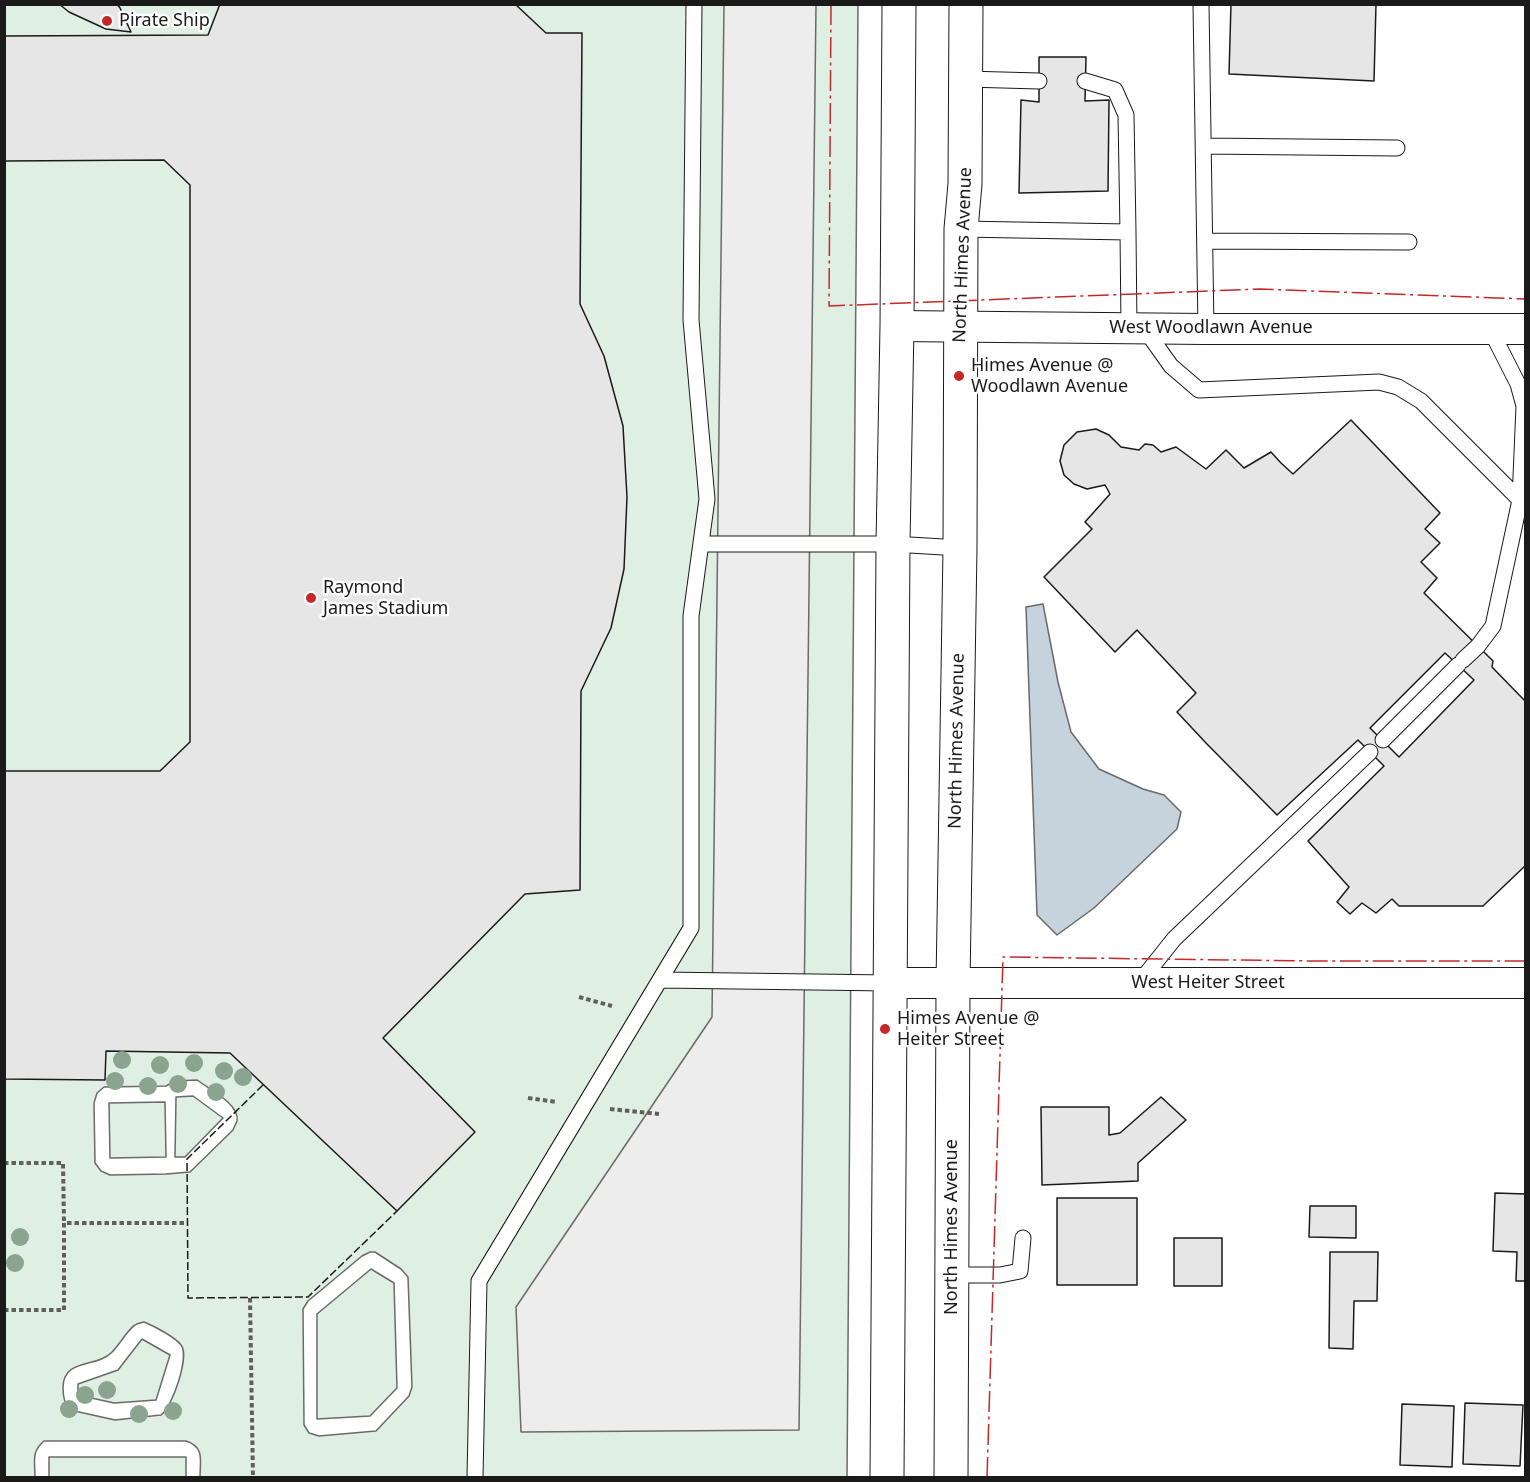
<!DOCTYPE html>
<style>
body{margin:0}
#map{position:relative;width:1530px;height:1482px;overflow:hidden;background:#fff;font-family:"Noto Sans",sans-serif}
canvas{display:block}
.frame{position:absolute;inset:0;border:6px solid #1a1a1a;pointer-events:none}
</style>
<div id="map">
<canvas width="1530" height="1482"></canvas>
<div class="frame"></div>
</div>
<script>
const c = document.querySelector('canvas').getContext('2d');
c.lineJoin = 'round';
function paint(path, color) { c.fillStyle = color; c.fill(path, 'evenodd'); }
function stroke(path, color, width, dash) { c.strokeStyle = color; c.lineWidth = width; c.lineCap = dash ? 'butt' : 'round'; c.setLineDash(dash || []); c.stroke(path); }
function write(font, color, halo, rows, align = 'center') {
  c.font = font + ' "Noto Sans",sans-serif'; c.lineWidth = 4.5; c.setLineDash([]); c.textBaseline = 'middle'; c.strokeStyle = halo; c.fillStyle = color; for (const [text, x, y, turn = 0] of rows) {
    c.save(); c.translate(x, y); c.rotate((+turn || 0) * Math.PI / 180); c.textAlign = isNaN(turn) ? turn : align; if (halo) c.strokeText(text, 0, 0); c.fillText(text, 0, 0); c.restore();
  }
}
const green = new Path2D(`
 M5,5H858L847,1477H200C200,1461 205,1447 186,1441H44C31,1452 35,1461 35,1477H5ZM197,1080C209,1089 240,1104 237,1121C236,1124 234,1127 233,1130L190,1172L166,1174L110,1175L101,1171L95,1163L94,1103L97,1093L104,1087L166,1086L175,1081ZM370,1252H375L401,1269L408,1277L412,1387L409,1396L376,1431L319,1436L309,1433L304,1425L303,1309L308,1301L362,1256ZM144,1322C154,1326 175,1337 181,1345C190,1356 172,1408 161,1415L115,1420L70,1410C64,1404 63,1396 63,1388C63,1358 96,1368 111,1353C118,1347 128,1329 135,1325C138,1323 141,1323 144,1322Z
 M193,1096L223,1118L185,1157H175L176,1097Z
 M165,1102L166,1157L110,1158L109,1103Z
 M371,1269L394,1283L397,1388L370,1416L317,1419V1314Z
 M142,1339L170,1355L156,1400L114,1403L78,1395V1384L118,1370Z
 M49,1457H186V1477H49Z`);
paint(green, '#e0efe3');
stroke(green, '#6a6a6a', 1.5);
const parking = new Path2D(`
 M724,5H816L799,1430L521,1432L516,1307L712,1017Z`);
paint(parking, '#ededed');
stroke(parking, '#6a6a6a', 1.5);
const water = new Path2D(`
 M1043,604L1058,682L1071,732L1099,769L1143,789L1164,795L1181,812L1177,829L1094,908L1057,935L1037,915L1026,607Z`);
paint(water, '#c6d2dc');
stroke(water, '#6a6a6a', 1.5);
const building = new Path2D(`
 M59,4H117L120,8L131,32L106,29L69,12Z
 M220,4H515L546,33H582L580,304L604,356L623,426L627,497L624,569L611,628L581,691L580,890L525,894L383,1038L475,1132L397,1211L230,1053L106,1051L105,1080L4,1079V771H160L190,742V185L164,160L4,161V36L208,35Z
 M1231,4H1376L1374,81L1229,74Z
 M1039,57H1086L1085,101L1109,100L1108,191L1019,193L1021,100L1039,102Z
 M1351,420L1440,513L1425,529L1440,543L1421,562L1437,578L1424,593L1493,661L1492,667L1526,702V865L1483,906H1399L1392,899L1376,913L1362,903L1350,914L1337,902L1349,887L1308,841L1384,766L1358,740L1277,815L1206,743L1177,712L1196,693L1137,630L1115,652L1044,577L1092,529L1085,522L1110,494L1105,485L1087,489L1074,484L1064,475L1060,461L1064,445L1077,432L1096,429L1109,435L1121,447L1139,450L1145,444L1153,445L1161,452L1176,447L1206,469L1226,450L1244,468L1271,452L1281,463L1293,474ZM1445,653L1474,680L1399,757L1370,728Z
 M1161,1097L1186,1120L1138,1163V1181L1042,1185L1041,1107H1109V1135L1120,1133Z
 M1495,1193L1526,1194V1281H1516L1517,1252L1493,1251Z
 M1057,1198H1137V1285H1057Z
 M1310,1206H1356V1238L1309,1237Z
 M1174,1238H1222V1286H1174Z
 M1330,1252H1378L1377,1301H1354L1353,1349L1329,1348Z
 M1465,1403L1523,1405L1520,1466L1463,1464Z
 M1402,1404L1454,1406L1452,1467L1400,1465Z`);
paint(building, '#e6e6e6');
stroke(building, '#1a1a1a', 1.5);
const service = new Path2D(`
 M1201,4L1206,329
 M966,79L1039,81
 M1085,81L1115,90L1126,115L1128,232
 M1204,146L1397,148
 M961,229L1128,232L1129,328
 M1206,241L1409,242
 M1144,328L1171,366L1199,390L1379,382L1398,387L1421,401L1520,500
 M701,544H893L960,548
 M1463,660L1478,646L1493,626L1520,500L1524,406L1518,384L1490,329
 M1383,740L1458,665
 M660,980L890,983
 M1139,983L1174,939L1370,752
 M952,1275H1000L1020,1271L1023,1238
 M475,1478L479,1281L691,928V616L707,499L691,320L694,4`);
const minor = new Path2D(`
 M897,326L1206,329H1526
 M890,983H1526`);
const tertiary = new Path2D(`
 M887,1478L893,544L897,326L899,4
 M951,1478L953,983L960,548L961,229L965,184L966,4`);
stroke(service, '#1a1a1a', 17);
stroke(minor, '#1a1a1a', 32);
stroke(tertiary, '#1a1a1a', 35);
stroke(new Path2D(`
 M579,997L612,1006
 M528,1098L557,1102
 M610,1109L659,1114
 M4,1163H63L64,1223
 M250,1298L253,1478
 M4,1310H64V1223H188`), '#5f5f5f', 4, [4.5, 3]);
stroke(service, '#fff', 15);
stroke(minor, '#fff', 30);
stroke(tertiary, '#fff', 33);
stroke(new Path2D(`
 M263,1085L187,1159L188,1298L308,1297L397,1211`), '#1a1a1a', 1.5, [8, 3]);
stroke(new Path2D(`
 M831,4L829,306L1260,289L1526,299
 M987,1478L1003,957L1313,961H1526`), '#c62828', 1.5, [21, 4.5, 3, 4.5]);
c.fillStyle = '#8aa48f';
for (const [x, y] of [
 [122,1060],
 [194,1063],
 [160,1065],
 [224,1071],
 [243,1077],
 [115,1081],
 [178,1084],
 [148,1086],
 [216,1092],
 [20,1237],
 [15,1263],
 [107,1390],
 [85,1395],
 [69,1409],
 [173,1411],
 [139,1414]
]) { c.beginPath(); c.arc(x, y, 9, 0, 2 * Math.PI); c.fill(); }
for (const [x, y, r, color] of [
 [107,21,6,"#c62828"],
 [959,376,6,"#c62828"],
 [311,598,6,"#c62828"],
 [885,1029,6,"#c62828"]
]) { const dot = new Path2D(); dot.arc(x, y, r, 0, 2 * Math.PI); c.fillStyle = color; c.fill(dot); stroke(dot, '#fff', 2); }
write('18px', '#1a1a1a', '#fff', [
 ["Pirate Ship",119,21],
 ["Himes Avenue @",971,366],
 ["Woodlawn Avenue",971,387],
 ["Raymond",323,588],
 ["James Stadium",323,609],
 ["Himes Avenue @",897,1019],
 ["Heiter Street",897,1040]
], 'left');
write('18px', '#1a1a1a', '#fff', [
 ["North Himes Avenue",963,255,-88],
 ["West Woodlawn Avenue",1211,328],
 ["North Himes Avenue",957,741,-89],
 ["West Heiter Street",1208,983],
 ["North Himes Avenue",952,1227,-90]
]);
</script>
